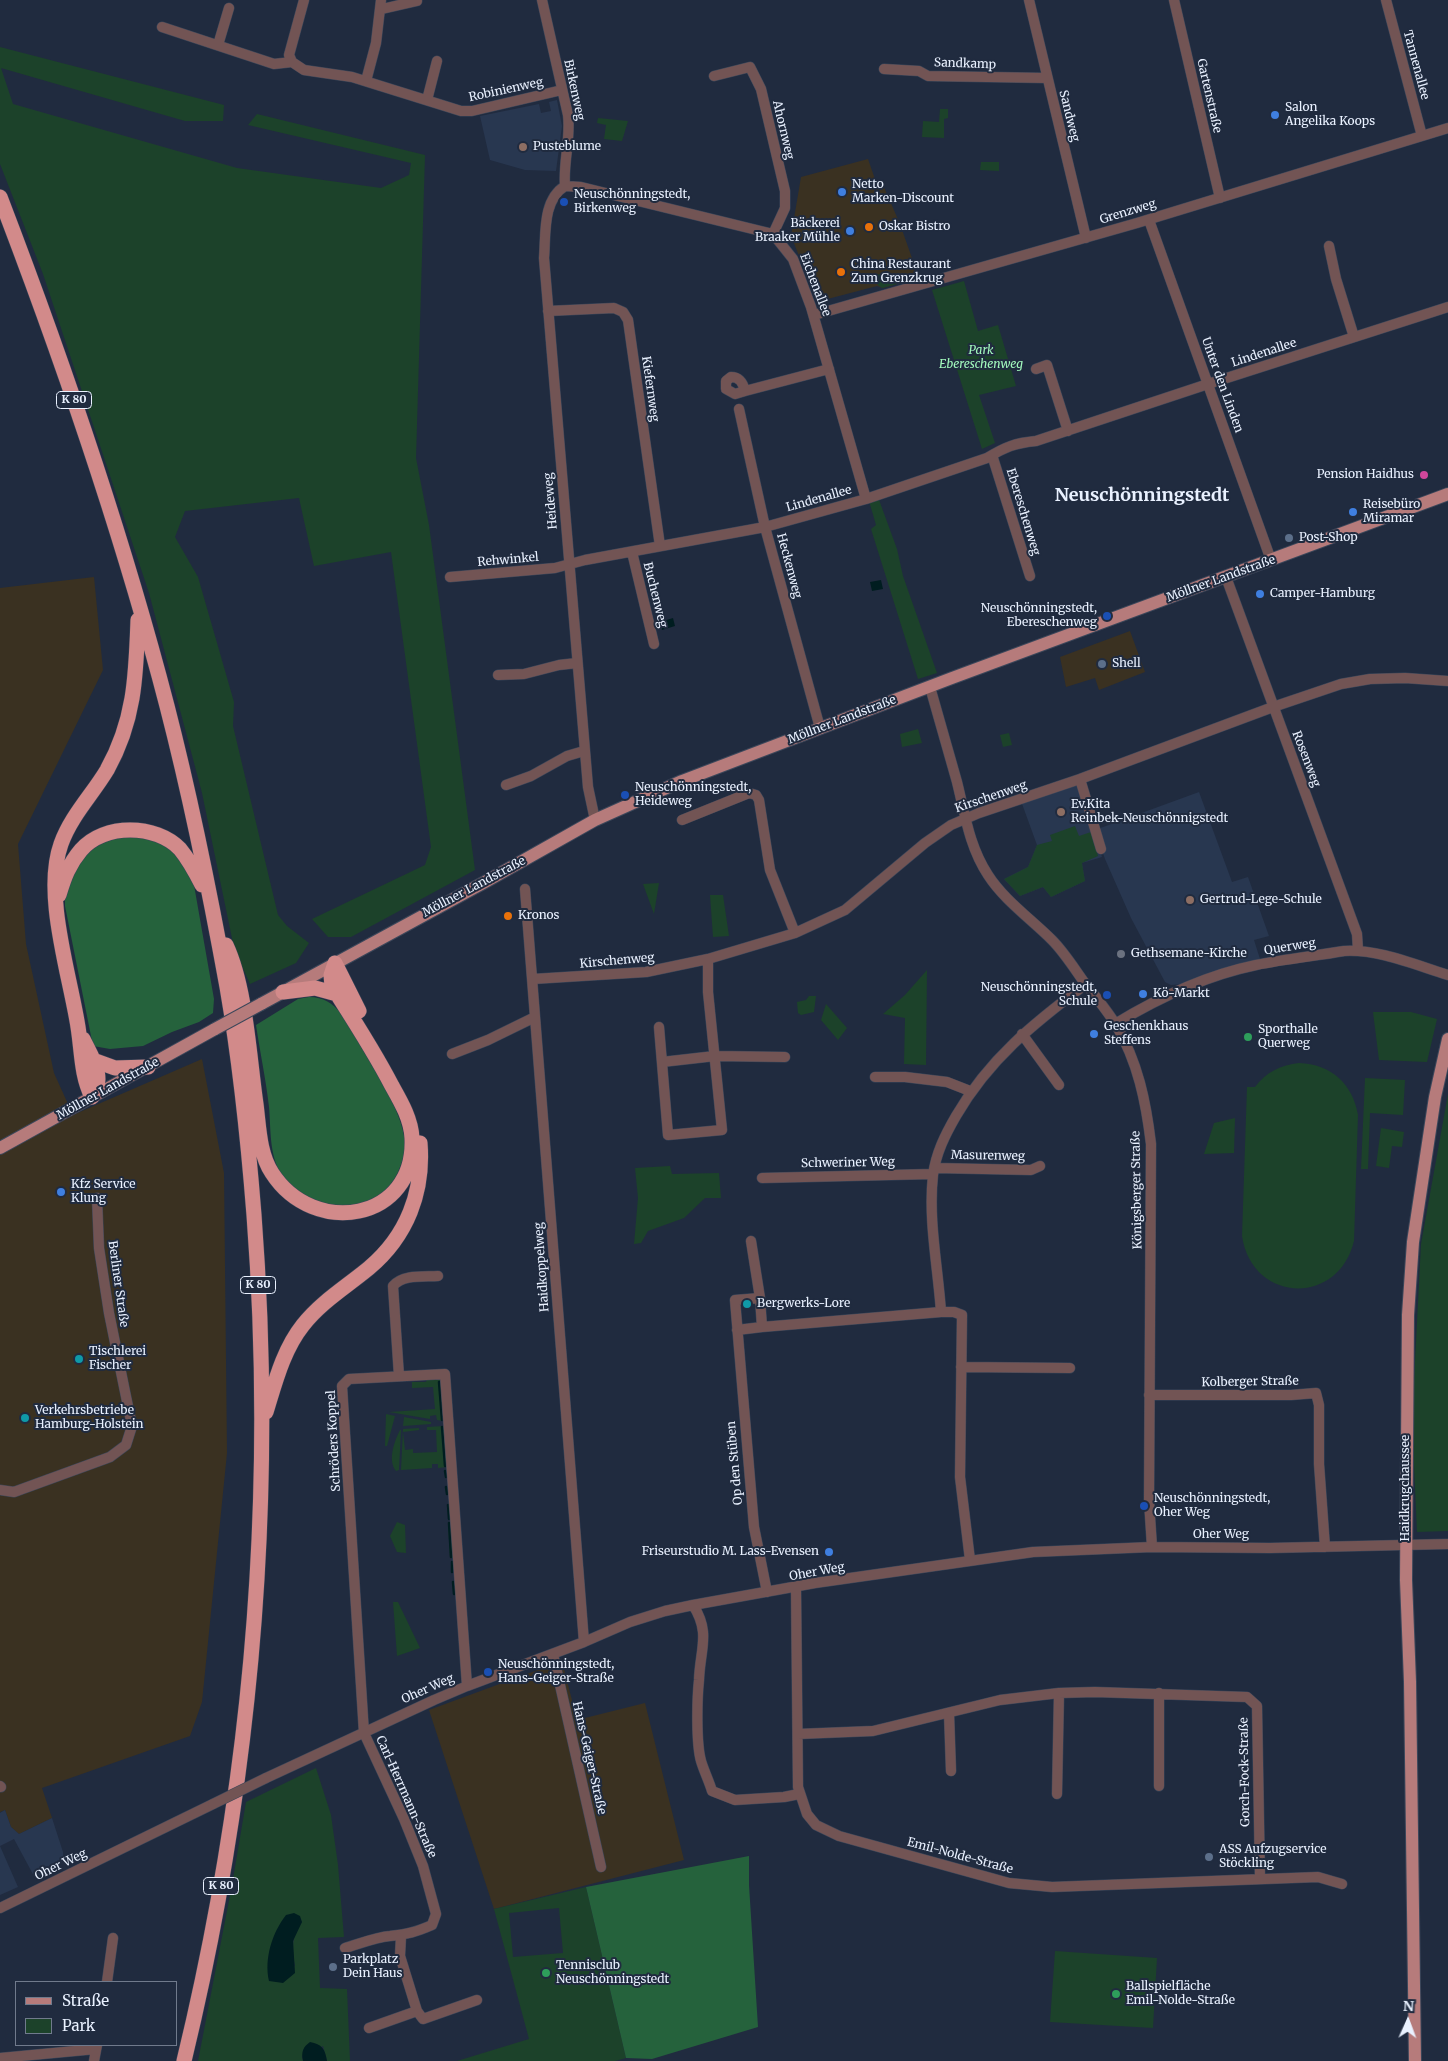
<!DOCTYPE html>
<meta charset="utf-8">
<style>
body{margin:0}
#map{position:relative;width:1448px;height:2061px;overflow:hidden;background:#202b3f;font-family:Merriweather,serif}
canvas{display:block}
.legend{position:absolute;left:15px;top:1981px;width:162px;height:65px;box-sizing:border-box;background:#202b3f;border:1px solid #707a8c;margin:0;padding:6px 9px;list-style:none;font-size:15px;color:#e9f1ff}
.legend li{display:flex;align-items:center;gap:10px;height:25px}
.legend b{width:25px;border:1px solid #707a8c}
.north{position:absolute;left:1383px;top:1996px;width:50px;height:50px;-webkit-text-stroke:4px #202b3f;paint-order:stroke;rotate:2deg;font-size:14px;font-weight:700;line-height:20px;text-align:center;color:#e9f1ff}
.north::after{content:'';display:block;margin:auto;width:18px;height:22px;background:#e9f1ff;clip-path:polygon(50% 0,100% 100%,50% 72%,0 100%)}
</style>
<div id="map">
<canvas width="1448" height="2061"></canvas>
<ul class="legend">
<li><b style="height:6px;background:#b67b7b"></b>Straße</li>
<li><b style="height:14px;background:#1c422a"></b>Park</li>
</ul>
<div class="north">N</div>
</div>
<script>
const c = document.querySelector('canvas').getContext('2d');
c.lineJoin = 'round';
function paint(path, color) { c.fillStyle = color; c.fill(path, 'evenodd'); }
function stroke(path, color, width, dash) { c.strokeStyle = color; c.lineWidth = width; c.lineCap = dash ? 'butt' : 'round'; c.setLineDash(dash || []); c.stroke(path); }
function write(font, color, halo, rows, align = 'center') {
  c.font = font + ' Merriweather,serif'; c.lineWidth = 4; c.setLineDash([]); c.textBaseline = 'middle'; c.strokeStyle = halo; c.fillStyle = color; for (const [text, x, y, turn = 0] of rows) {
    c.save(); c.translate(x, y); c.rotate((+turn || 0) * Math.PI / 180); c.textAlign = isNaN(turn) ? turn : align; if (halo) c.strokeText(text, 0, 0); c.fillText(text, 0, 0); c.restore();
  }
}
paint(new Path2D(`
 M868,159L877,185H883L900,224L919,278L883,288L877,286L820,301L817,300L791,236L801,177Z
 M94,577L103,670L18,844L26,944L54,1073L73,1115L202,1059L224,1173L227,1453L202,1702L190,1736L42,1788L52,1818L19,1834L11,1827L5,1810L0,1812V588Z
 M1130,631L1145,672L1099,690L1095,678L1066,687L1060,657Z
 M562,1661L577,1720L645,1703L684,1860L494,1909L429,1710Z`), '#3a3121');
paint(new Path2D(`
 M557,100L562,126L556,171L525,170L490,160L480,116L539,104L541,113L551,111L549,102Z
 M1079,782L1102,857L1082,863L1085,881L1051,897L1043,887L1020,896L1004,879L1028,867L1037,845L1021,801Z
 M1199,792L1232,882L1248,877L1269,936L1254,940L1260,959L1236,965L1184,984L1171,985L1165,982L1131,918L1105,859L1095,830Z
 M5,1810L11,1827L19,1834L52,1818L63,1852V1862L35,1878L14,1839L0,1846L18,1887L0,1895V1813Z`), '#283750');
paint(new Path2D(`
 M0,47L224,105L223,121H185L1,68L13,104L237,168L381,188L409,175L411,163L248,125L257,114L425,155L416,458L429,525L475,870L351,937H328L312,919L425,865L431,847L391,552L314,566L299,498L185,511L175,537L198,577L234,702L233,726L278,915L287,926L309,943L296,963L250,984L234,948L202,793L149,593L43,274L0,164Z
 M940,109H948V118L944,119V138L922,137L923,121L939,122Z
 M598,118L628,121L622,141L604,139L606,125L597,123Z
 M981,162H999V171L980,170Z
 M880,274L882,280L902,274L904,282L882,288L878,285L875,275Z
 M964,281L978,331L998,325L1016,386L979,395L995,443L982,449L932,290Z
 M878,497L897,549L903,576L937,673L918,679L871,529L876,525L869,501Z
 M918,729L922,743L902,747L900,734Z
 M1009,733L1012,745L1003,747L1000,735Z
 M1075,826L1079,836L1091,832L1098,856L1082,863L1085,881L1051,897L1043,887L1020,896L1004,879L1028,867L1037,845L1052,841L1050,835Z
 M659,883L654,914L643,884Z
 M710,895H723L729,936L713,937Z
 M927,970L926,1065L904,1064L905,1018L883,1014L905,995Z
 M809,996H816L814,1012L801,1015L798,1013L797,1002L806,1000Z
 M826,1004L847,1028L838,1040L821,1020Z
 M1373,1012H1411L1437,1019L1427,1062L1379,1060Z
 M1299,1063C1331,1064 1353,1084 1358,1115L1354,1241C1338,1307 1252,1303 1242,1236L1247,1087H1255C1266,1072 1281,1065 1299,1063Z
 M1365,1078L1405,1080L1403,1115L1370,1113L1368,1169H1361Z
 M1448,1094V1531L1417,1532L1412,1420L1421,1244Z
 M1235,1118L1234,1153L1204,1154L1214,1123Z
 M1381,1128L1404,1132L1402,1147L1392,1146L1389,1168L1376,1166Z
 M670,1166L672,1174L719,1173L721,1198H705L684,1218L648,1231L641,1243L634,1244L638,1198L635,1168Z
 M427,1379H438L441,1381L443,1421L437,1420L436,1415L430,1416V1419L389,1412L435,1409L433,1387L412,1388V1382H426Z
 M386,1414L395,1416L387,1446H385Z
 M404,1417L431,1422V1424L403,1426Z
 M444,1426L447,1467L438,1468V1464H432V1468L401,1470L403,1429L419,1428V1430L403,1432L405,1450L413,1449V1453L437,1452L436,1430H427V1427Z
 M400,1430H401L399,1470L396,1471C387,1460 395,1440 400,1430Z
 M397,1522L405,1525L406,1553L397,1552L390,1536Z
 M448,1523H450L453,1558H450Z
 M393,1602H398L420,1648L397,1656Z
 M316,1768L331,1815L338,1865L344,1937L318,1938L320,1988L347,1989L350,2061H327L323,2046L302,2056L303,2061H198L232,1885L246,1802ZM302,1922C291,1936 292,1950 295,1966L268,1965L276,1932Z
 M586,1887L626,2058L615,2061H457L529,2039L494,1909ZM559,1908L563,1953L513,1957L509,1913Z
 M1055,1951L1157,1958L1153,2028L1050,2022Z`), '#1c422a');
paint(new Path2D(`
 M124,836L150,838L174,851L185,863L194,885L214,999L213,1013L199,1022L172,1032L143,1046L110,1049L93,1046L65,906V889L75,863L100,841Z
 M309,997C338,997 347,1023 360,1045C376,1073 401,1109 405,1141C406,1149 403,1160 400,1167C381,1220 310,1218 281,1174C269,1154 271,1129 269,1107C266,1080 260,1052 256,1025L298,999Z
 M749,1856V1885L758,2027L652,2059L626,2058L586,1887Z`), '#25623c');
paint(new Path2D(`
 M881,580L883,589L872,591L870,582Z
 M673,618L675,626L662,630L660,622Z
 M294,1913L300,1916L302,1922L293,1941L295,1973L283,1983L269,1981C264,1959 272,1933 286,1915Z
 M310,2042C322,2044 325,2049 327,2061H303C301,2052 303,2047 310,2042Z`), '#001d20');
stroke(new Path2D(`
 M439,1382L442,1420
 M442,1427L445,1466
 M445,1471L446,1477
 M446,1487L447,1494
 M448,1505L449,1519
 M449,1523L451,1557
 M452,1562V1572
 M453,1582L454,1594`), '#001d20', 2.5);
const minor = new Path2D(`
 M542,0L568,115C571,139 563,162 565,186
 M1029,0L1086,238
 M1174,0L1220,198
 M1386,0L1422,136
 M382,9L417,1
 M162,27L274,64L292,62L304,70L352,77L461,111H472L562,90
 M218,45L229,8
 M292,62L289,55L304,0
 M884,69L919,71L928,76L1047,78
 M714,76L750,67L761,89L785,191V208L773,234
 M366,81L376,43L381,0
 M427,100L437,61
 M565,186C542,200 546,235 544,258L588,787L595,820
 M565,186L581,187L773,234L793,259L811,307L866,499
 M1149,220L1271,560
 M1329,246L1336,279L1354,337
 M548,311L614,308L623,312L628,320L660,546
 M814,315L1137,223L1448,128
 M1036,369L1047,365L1068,431
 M745,391C743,383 740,377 731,377L726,381V389L735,394L745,391L829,369
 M739,409L765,527L820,728
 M992,455L1030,576
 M632,552L654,644
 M450,577L555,568L585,560L765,527L866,499L987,458C1005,447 1015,443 1036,441L1208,384L1448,307
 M1226,577L1357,934L1358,950
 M498,675L524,674L559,665L577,663
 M930,687C939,718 948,750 957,782C965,814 969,846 988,875C1004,900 1031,919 1052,940C1064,952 1074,968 1084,982C1095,996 1107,1010 1116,1025C1138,1062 1146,1102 1151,1144L1149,1501L1152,1547
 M1080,779L1101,849
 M506,785L531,776L567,756L584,751
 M682,820L749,793L756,795L759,800L770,870L795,933
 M525,889L584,1642
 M533,979L646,972L708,959L795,933L845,910L925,843L951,825L979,813L1080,779L1273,707L1341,684L1370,679L1405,678L1448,681
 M1115,1024C1158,998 1207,975 1256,965C1285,959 1315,956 1344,951C1379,949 1415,965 1448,975
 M659,1027L668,1135L722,1130L708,992V959
 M1022,1034L1059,1085
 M452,1054L488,1040L535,1017
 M662,1062L715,1056L785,1057
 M875,1077H905L947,1082L970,1091
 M935,1168L1031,1170L1040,1166
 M762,1178L933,1174
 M751,1241L760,1298
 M941,1312C938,1267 928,1220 933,1175C936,1153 945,1135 956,1116C989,1059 1034,1023 1086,984
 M737,1330L762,1327
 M961,1367L1070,1368
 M399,1376L393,1286C403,1274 424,1277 438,1276
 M1149,1395H1291L1316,1393L1319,1405V1464L1325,1547
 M0,1490L14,1492L110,1457L126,1445L132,1426L109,1313L99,1248L97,1198
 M796,1588L798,1787L807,1814L816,1825L839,1836L1009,1883L1052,1887L1318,1877L1342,1884
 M767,1592L754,1527L735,1300L760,1298L762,1327L941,1312H954L962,1315L960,1477L970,1560
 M693,1605C711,1633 700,1649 699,1680C697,1699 696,1743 701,1761C704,1771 709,1781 712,1791L735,1800L784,1797L799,1794
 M553,1654L601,1867
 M1159,1693V1786
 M949,1713L951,1771
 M798,1734L873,1731L1000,1700L1059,1693L1095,1692L1247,1697L1257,1706L1260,1879
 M266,1778L434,1700L467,1686L584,1642L630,1622L665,1611L693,1605L815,1583L1033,1552L1152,1547L1270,1548L1448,1544
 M0,1786L1,1787
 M1057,1794L1059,1693
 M0,1908L213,1804
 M401,1936L400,1956L417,2011L423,2019L477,2000
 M345,1948C359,1944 376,1937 390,1936C408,1934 416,1932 432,1925L436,1914L423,1866L404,1819L364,1733L342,1386L349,1379L445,1374L467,1686
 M107,1982L113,1938
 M369,2028L417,2011
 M0,2058L96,2049
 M94,2061L97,2045`);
const major = new Path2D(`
 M261,1004L485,882L595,820L682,781L952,678L1448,494
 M0,1148L215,1029
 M1415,2061L1410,1682L1406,1580L1408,1315L1413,1242L1435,1097L1448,1039`);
const highway = new Path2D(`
 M0,197C64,364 122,533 167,706C191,799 210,893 227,987C240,1062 248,1139 254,1215C276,1503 252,1781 184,2061
 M59,895C64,878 69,864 81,850C104,823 156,824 180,849C189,860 196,873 202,885
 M226,945C246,988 249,1056 256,1104C259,1127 259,1153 272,1173C314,1238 416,1221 412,1138C411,1119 401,1102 392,1086C374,1051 353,1019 332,986L331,975L335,963
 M335,963L359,1011
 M283,992L315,988L337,994
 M83,1039C92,1058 106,1077 92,1097
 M93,1060L115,1068L148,1067
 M92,1097C81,1075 82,1052 78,1027C70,975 43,894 61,844C71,816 92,795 107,770C135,720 136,675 138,620
 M266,1412C275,1383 283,1350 303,1325C321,1302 346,1287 369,1268C407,1236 424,1192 420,1143`);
stroke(minor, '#3c475a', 11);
stroke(major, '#3c475a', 14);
stroke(highway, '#3c475a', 16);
stroke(minor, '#725454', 10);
stroke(major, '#b67b7b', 12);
stroke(highway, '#d28a8a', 15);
const minorBridge = new Path2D(`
 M213,1804L266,1778`);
const majorBridge = new Path2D(`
 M215,1029L261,1004`);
stroke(minorBridge, '#3c475a', 11, []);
stroke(majorBridge, '#3c475a', 14, []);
stroke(minorBridge, '#725454', 10);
stroke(majorBridge, '#b67b7b', 12);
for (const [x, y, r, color] of [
 [1275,115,5,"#3f7fe0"],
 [523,147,5,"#8d6e63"],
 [842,192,5,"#3f7fe0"],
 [564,202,5,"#1a4fb4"],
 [869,227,5,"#e8710a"],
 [850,231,5,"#3f7fe0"],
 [841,272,5,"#e8710a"],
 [1424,475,5,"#d1479c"],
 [1353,512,5,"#3f7fe0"],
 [1289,538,5,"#5c6f8a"],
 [1260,594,5,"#3f7fe0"],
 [1107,616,5,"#1a4fb4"],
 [1102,664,5,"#5c6f8a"],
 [625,795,5,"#1a4fb4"],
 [1061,812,5,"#8d6e63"],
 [1190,900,5,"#8d6e63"],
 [508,916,5,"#e8710a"],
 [1121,954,5,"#6b7280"],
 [1143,994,5,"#3f7fe0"],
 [1107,995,5,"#1a4fb4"],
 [1094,1034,5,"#3f7fe0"],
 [1248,1037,5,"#2e9e5b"],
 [61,1192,5,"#3f7fe0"],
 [747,1304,5,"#0f9aa8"],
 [79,1359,5,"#0f9aa8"],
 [25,1418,5,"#0f9aa8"],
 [1144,1506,5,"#1a4fb4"],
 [829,1552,5,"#3f7fe0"],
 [488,1672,5,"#1a4fb4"],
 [1209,1857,5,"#5c6f8a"],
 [333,1967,5,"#5c6f8a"],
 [546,1973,5,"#2e9e5b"],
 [1116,1994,5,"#2e9e5b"]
]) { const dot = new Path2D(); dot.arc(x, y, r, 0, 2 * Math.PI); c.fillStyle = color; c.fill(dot); stroke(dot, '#202b3f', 2); }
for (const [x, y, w] of [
 [74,400,35],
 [258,1285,35],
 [221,1886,35]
]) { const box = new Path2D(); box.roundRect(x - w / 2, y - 8.5, w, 17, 4); c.fillStyle = '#202b3f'; c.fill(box); stroke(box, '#e9f1ff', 1); }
write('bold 11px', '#e9f1ff', null, [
 ["K 80",74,400],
 ["K 80",258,1285],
 ["K 80",221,1886]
]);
write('12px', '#e9f1ff', '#202b3f', [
 ["Sandkamp",965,64,2],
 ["Tannenallee",1416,65,75],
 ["Robinienweg",506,90,-12],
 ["Birkenweg",574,90,78],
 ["Gartenstraße",1209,96,77],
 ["Sandweg",1069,116,76],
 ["Ahornweg",783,130,77],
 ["Grenzweg",1128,212,-17],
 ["Eichenallee",815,285,69],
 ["Lindenallee",1264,353,-18],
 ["Unter den Linden",1222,385,70],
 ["Kiefernweg",650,389,82],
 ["Lindenallee",819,499,-16],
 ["Heideweg",551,501,-95],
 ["Ebereschenweg",1023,512,73],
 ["Rehwinkel",508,560,-5],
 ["Heckenweg",789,566,75],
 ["Möllner Landstraße",1221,579,-20],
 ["Buchenweg",655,595,76],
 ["Möllner Landstraße",842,720,-21],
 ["Rosenweg",1306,759,69],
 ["Kirschenweg",991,797,-19],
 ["Möllner Landstraße",474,887,-28],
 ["Querweg",1290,947,-9],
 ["Kirschenweg",617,961,-5],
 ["Möllner Landstraße",108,1089,-29],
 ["Masurenweg",988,1156,1],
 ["Schweriner Weg",848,1163,-1],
 ["Königsberger Straße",1137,1190,-91],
 ["Haidkoppelweg",542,1267,-94],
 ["Berliner Straße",118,1284,82],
 ["Kolberger Straße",1250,1382,-1],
 ["Schröders Koppel",334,1441,-93],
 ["Op den Stüben",735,1463,-95],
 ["Haidkrugchaussee",1406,1488,-90],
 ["Oher Weg",1221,1535],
 ["Oher Weg",817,1572,-10],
 ["Oher Weg",428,1689,-24],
 ["Hans-Geiger-Straße",589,1758,77],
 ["Gorch-Fock-Straße",1245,1772,-91],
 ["Carl-Herrmann-Straße",406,1797,66],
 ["Emil-Nolde-Straße",960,1856,15],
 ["Oher Weg",61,1865,-26]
]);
write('12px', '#e9f1ff', '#202b3f', [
 ["Salon",1285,108],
 ["Angelika Koops",1285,122],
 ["Pusteblume",533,147],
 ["Netto",852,185],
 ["Marken-Discount",852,199],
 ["Neuschönningstedt,",574,195],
 ["Birkenweg",574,209],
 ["Bäckerei",840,224,"right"],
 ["Braaker Mühle",840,238,"right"],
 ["Oskar Bistro",879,227],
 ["China Restaurant",851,265],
 ["Zum Grenzkrug",851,279],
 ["Pension Haidhus",1414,475,"right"],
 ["Reisebüro",1363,505],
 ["Miramar",1363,519],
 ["Post-Shop",1299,538],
 ["Camper-Hamburg",1270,594],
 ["Neuschönningstedt,",1097,609,"right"],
 ["Ebereschenweg",1097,623,"right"],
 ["Shell",1112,664],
 ["Neuschönningstedt,",635,788],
 ["Heideweg",635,802],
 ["Ev.Kita",1071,805],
 ["Reinbek-Neuschönnigstedt",1071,819],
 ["Gertrud-Lege-Schule",1200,900],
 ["Kronos",518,916],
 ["Gethsemane-Kirche",1131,954],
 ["Neuschönningstedt,",1097,988,"right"],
 ["Schule",1097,1002,"right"],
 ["Kö-Markt",1153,994],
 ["Geschenkhaus",1104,1027],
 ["Steffens",1104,1041],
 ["Sporthalle",1258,1030],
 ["Querweg",1258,1044],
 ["Kfz Service",71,1185],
 ["Klung",71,1199],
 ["Bergwerks-Lore",757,1304],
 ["Tischlerei",89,1352],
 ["Fischer",89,1366],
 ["Verkehrsbetriebe",35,1411],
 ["Hamburg-Holstein",35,1425],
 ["Neuschönningstedt,",1154,1499],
 ["Oher Weg",1154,1513],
 ["Friseurstudio M. Lass-Evensen",819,1552,"right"],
 ["Neuschönningstedt,",498,1665],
 ["Hans-Geiger-Straße",498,1679],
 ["ASS Aufzugservice",1219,1850],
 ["Stöckling",1219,1864],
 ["Parkplatz",343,1960],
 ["Dein Haus",343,1974],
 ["Tennisclub",556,1966],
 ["Neuschönningstedt",556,1980],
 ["Ballspielfläche",1126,1987],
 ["Emil-Nolde-Straße",1126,2001]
], 'left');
write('italic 12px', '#a2f9bd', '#202b3f', [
 ["Park",981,351],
 ["Ebereschenweg",981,365]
]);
write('bold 18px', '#e9f1ff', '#202b3f', [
 ["Neuschönningstedt",1142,496]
]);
</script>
